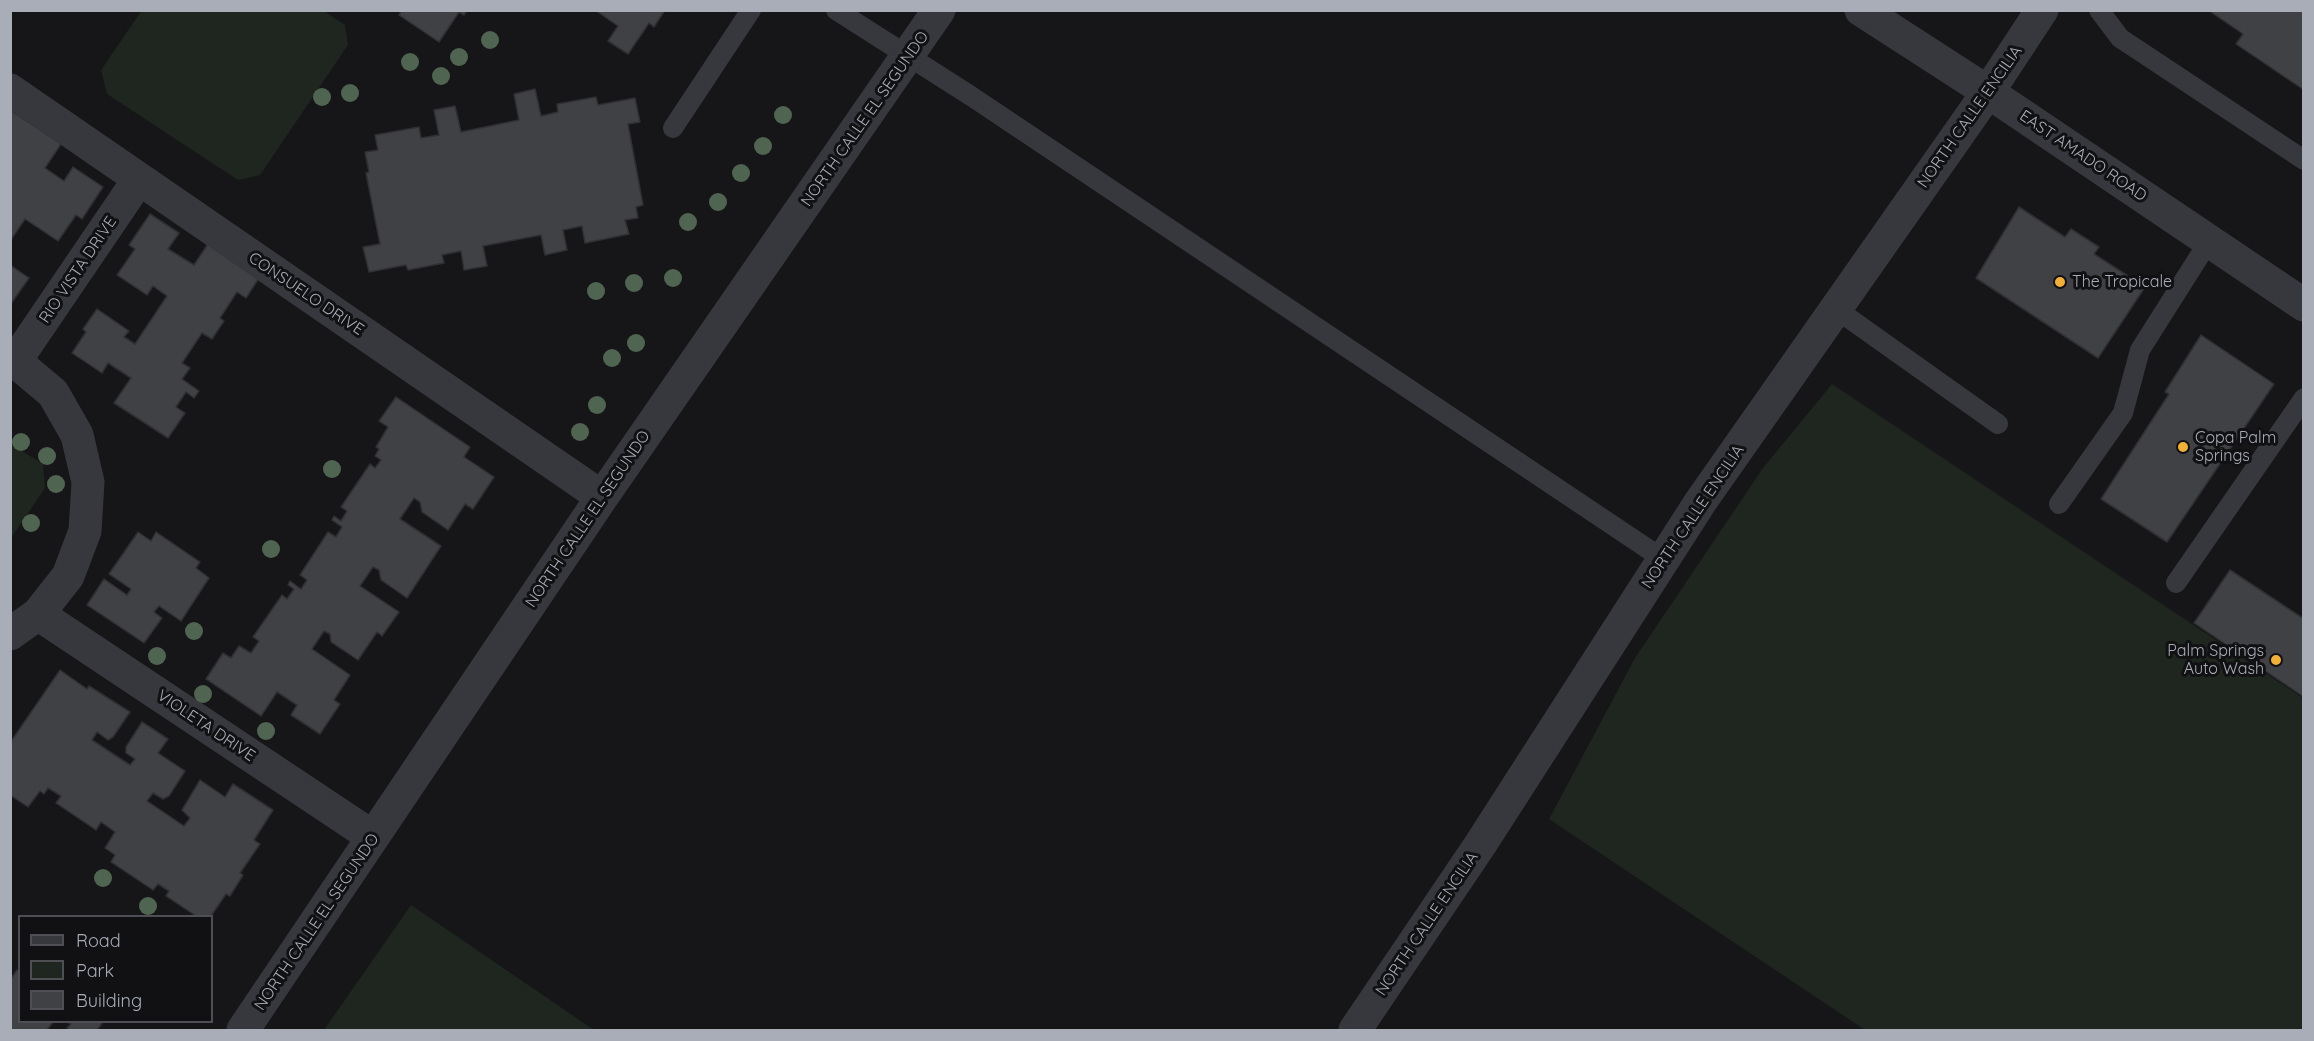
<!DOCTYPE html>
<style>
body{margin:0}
#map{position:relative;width:2314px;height:1041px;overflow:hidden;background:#161618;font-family:Quicksand,sans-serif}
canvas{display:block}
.frame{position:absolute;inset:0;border:12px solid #a8adb8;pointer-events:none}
.legend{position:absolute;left:18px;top:915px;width:195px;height:108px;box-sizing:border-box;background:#111113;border:2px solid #4d4f55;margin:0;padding:8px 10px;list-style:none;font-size:18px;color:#a8adb8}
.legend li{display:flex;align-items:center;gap:12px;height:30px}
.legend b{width:30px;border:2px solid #4d4f55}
</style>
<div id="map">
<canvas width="2314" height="1041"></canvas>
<div class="frame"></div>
<ul class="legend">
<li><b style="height:8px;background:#37383d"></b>Road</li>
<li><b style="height:16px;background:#1e261f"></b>Park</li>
<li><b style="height:16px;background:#404145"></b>Building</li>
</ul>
</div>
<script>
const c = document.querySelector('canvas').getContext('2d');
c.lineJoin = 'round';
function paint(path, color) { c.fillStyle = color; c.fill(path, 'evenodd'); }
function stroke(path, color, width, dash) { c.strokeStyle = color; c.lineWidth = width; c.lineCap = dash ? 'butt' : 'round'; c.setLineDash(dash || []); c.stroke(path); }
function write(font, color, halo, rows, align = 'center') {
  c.font = font + ' Quicksand,sans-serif'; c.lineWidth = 6; c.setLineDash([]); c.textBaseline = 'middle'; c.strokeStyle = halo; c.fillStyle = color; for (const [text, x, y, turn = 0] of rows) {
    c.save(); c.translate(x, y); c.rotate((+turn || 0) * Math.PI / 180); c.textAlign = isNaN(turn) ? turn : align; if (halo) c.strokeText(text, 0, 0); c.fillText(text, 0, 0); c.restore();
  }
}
paint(new Path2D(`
 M142,10L324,11L345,25L348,45L260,175L238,180L107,94L101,70Z
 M1832,384L2303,698V1030H1865L1549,819L1635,658L1763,468Z
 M11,444L43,464L45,488L11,538Z
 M411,905L594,1030H324Z`), '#1e261f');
const building = new Path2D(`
 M402,10H467L464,15L459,12L439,42L399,15Z
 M595,10H665L654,27L649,23L628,54L608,41L618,26Z
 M2208,10H2304V90L2236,44L2243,34Z
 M535,89L541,116L558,112L557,104L596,97L598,105L635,98L640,122L628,124L643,205L636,207L638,218L625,220L629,234L585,243L582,226L563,230L567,250L545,255L541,235L483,246L487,266L464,270L461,251L442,255L444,263L408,270L406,265L369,272L363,247L380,244L366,173L369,172L365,152L378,150L375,135L419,127L421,138L439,135L434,110L455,106L461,132L519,120L514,94Z
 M10,110L61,144L45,168L64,181L73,167L103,187L82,219L76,215L58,241L25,219L10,241Z
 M2019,207L2065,237L2071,229L2099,247L2094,254L2145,287L2098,358L1976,278Z
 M150,214L179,233L168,249L194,265L210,241L261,275L246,298L237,292L220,318L224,321L212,339L202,333L182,363L190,368L182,379L199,391L194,398L186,392L176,407L185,413L168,438L114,403L131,378L108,363L102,373L72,353L86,332L83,329L97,309L129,331L124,337L135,344L167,296L153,286L147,295L117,275L135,249L129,245Z
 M10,265L29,278L10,305Z
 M2201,335L2274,384L2167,542L2101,499L2169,394L2165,392Z
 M396,397L470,447L464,457L494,477L473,509L465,504L448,530L422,512L420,502L414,498L400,519L441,546L407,598L381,580L379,570L373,567L360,586L399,612L382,636L377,632L358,660L331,642L330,634L324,631L312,649L350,675L334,700L340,704L320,734L291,715L297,705L277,692L261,716L206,679L223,653L231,658L239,646L251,653L259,641L253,637L282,595L287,599L294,589L288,585L290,581L301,589L307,580L300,575L328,532L336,537L342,527L332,520L334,516L341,521L347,511L341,507L370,464L375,468L381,460L375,456L379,449L376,447L388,427L379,421Z
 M138,532L151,541L156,532L200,562L196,568L209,578L181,621L159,606L154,612L162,618L144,643L87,605L104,579L127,595L131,589L109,574Z
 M2230,570L2304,619V697L2194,623Z
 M60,670L87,689L89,686L130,712L113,737L108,740L97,732L92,740L130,765L135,759L126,753V747L142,722L168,739L158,753L185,771L169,796L163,799L153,793L147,801L184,826L190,818L182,810L200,780L225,797L233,784L273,810L254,840L260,844L240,873L243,875L230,896L226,894L211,916H196L166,896L169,891L158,884L153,890L111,862L115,855L105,848L115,832L101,822L96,830L56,803L61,796L48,788L44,794L40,791L28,807L10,795V743Z
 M17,970L20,972V1022H53L47,1030H10V980Z
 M67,1022H103L97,1030H70L67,1028L71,1024Z`);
paint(building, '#404145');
stroke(building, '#303034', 1.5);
stroke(new Path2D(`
 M836,10L971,96L1663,559
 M2099,10L2120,38L2304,160
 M673,128L751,10
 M1836,309L1998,424
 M2059,504L2123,413L2140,350L2209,241
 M2176,583L2304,398`), '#37383d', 20);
stroke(new Path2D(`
 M1861,10L1988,92L2304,305
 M10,90L602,497
 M10,357L53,393L77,435L88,482L85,531L68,576L38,614L10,634
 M16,360L139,179
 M38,614L373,837
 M243,1030L602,497L939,10
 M1355,1030L1480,845L1701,501L1988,92L2042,10`), '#37383d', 33);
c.fillStyle = '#506452';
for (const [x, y] of [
 [490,40],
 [459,57],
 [410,62],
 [441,76],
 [350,93],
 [322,97],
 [783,115],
 [763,146],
 [741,173],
 [718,202],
 [688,222],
 [673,278],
 [634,283],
 [596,291],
 [636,343],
 [612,358],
 [597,405],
 [580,432],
 [21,442],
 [47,456],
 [332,469],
 [56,484],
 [31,523],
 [271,549],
 [194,631],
 [157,656],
 [203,694],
 [266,731],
 [103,878],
 [148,906]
]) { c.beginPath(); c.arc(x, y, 9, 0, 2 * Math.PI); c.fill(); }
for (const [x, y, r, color] of [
 [2060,282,6,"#f2b134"],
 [2183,447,6,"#f2b134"],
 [2276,660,6,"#f2b134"]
]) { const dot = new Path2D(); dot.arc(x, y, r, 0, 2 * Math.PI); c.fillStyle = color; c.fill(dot); stroke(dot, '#111113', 2); }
write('16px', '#a8adb8', '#111113', [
 ["NORTH CALLE ENCILIA",1970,117,-55],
 ["NORTH CALLE EL SEGUNDO",865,119,-55],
 ["EAST AMADO ROAD",2083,156,34],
 ["RIO VISTA DRIVE",78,270,-56],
 ["CONSUELO DRIVE",306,294,34],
 ["NORTH CALLE ENCILIA",1693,517,-56],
 ["NORTH CALLE EL SEGUNDO",588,519,-56],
 ["VIOLETA DRIVE",206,726,34],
 ["NORTH CALLE EL SEGUNDO",317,922,-56],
 ["NORTH CALLE ENCILIA",1427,924,-56]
]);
write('16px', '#a8adb8', '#111113', [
 ["The Tropicale",2072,282],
 ["Copa Palm",2195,438],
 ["Springs",2195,456],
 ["Palm Springs",2264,651,"right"],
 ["Auto Wash",2264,669,"right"]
], 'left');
</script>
